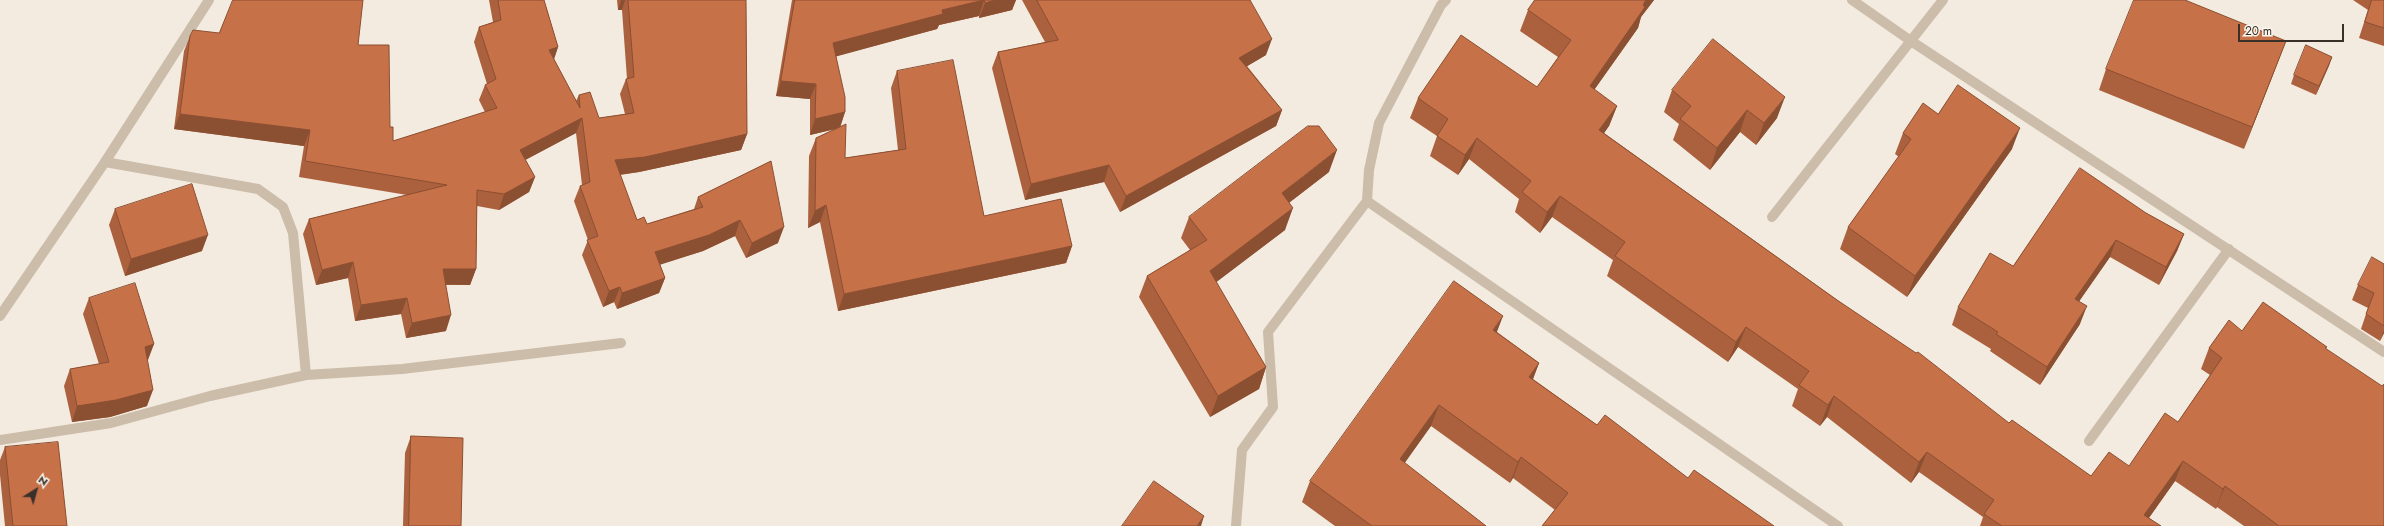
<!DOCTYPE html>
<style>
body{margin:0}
#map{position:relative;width:2384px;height:526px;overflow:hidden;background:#f3ebdf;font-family:Jost,sans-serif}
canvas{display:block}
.north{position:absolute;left:16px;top:470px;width:40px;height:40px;-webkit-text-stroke:3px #faf5eb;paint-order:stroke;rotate:37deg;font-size:11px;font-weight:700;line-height:16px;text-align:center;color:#39302a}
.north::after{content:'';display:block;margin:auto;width:14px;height:18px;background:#39302a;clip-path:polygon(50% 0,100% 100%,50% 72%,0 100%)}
.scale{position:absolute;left:2238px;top:24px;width:106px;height:18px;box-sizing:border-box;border:2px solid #39302a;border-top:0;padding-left:5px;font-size:12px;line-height:14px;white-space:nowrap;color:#39302a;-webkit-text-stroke:3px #faf5eb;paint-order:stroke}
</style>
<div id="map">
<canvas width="2384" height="526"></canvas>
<div class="north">N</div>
<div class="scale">20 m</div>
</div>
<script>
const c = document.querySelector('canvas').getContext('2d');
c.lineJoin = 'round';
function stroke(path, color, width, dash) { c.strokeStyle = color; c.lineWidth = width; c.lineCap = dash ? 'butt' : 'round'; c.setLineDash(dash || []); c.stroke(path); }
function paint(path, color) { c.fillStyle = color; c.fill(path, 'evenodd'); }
stroke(new Path2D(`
 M1852,0L1911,41L2384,352
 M105,162L258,189L283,207L293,233L306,375
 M1367,201L1838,526
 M1772,217L1943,0
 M0,440L111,423L210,396L306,375L402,369L621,343
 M2089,441L2229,249
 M1236,526L1242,450L1273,407L1268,332L1367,201L1369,170L1379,123L1441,5L1446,0`), '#ccbcaa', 10);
stroke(new Path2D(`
 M0,316L105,162L209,0`), '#ccbcaa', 10);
paint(new Path2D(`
 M489,0H544L558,47L554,59L576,101L579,95L599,118L625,114L620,94L626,79H627L622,10H618L617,0H746L747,134L741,150L639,172L620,175L637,220L647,224L694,209L698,197L771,161L778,243L746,258L735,236L703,251L660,264L665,278L659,293L617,309L614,302L603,307L582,255L588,240L574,201L580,186L582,185L576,133L525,160L535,177L529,192L499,210L477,206L476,269L470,285H446V331L406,338L401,314L355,321L348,278L316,285L303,234L309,219L407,195L299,177L304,146L174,129L184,51L190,36L219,33L358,45L390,127L393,141L485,112L479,100L485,85L487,84L474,42L479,27L493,22Z
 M792,0H1016L1012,10L979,18V16L939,25L937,29L836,56L845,112L840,126L845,158L898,150L891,88L897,71L984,216L1072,246L1066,263L838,311L820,222L808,228L809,156L816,138L835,129L810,135V99L776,96Z
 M1022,0H1250L1266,55L1247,66L1282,110L1276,126L1120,212L1104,182L1025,200L992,68L998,52L1045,42Z
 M1535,0H1654L1641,17L1638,28L1594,90L1617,106L1609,126L1604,133L2009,423L2091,476L2129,466L2178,422L2210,375L2201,369L2209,348L2242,331L2326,349L2384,526H2244L2217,507L2216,509L2175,481L2149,518L2161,526H1980L1983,517L1919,472L1911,483L1827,417L1820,426L1792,406L1798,389L1738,347L1728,362L1607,276L1613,260L1552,217L1540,233L1515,212L1519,199L1469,159L1458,175L1430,156L1437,136L1410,118L1418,98L1537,87L1558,57L1520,31L1528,10Z
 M2353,0H2384V46L2359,38L2368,10Z
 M2286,41L2244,149L2099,90L2106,69Z
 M2332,57L2316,95L2291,84L2294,75Z
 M1672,90L1777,118L1756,145L1740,132L1710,170L1673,140L1679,124L1664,112Z
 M1938,114L2012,149L1907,297L1840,249L1848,227L1899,157L1895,154L1903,133Z
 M1329,172L1289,203L1285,230L1216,282L1266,367L1259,389L1210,417L1139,297L1147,276L1190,250L1181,238L1189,217Z
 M115,209L202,251L125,276L109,225Z
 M2146,213L2184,234L2177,251L2159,285L2110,257L2079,301L2080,324L2040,385L1990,351L1991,349L1952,325L1958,307L2013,266Z
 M2384,264V333L2380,341L2361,329L2368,308L2352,300L2358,285Z
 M89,298L154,344L147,360V406L110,417L72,422L64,386L70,369L99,364L83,314Z
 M1497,332L1539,363L1533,379L1597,425L1688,478L1555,510L1513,478L1510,483L1431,426L1404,463L1486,526H1335L1302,502L1310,481Z
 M411,436L461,526H403L405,453Z
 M5,447L67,526H5L0,475V460Z`), '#ab613e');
paint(new Path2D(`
 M621,0H625L622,10H618Z
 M984,0L979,16L939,25L937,29L827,59L833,43L942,10Z
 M996,0H1016L1012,10L979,18L985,3Z
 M1646,0H1654L1641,17L1638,28L1582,107L1590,86Z
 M1272,39L1266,55L1234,74L1239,58Z
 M2286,41L2278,62L2244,149L2252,127Z
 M558,47L553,62L549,50Z
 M2332,57L2329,66L2316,95L2319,86Z
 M781,81L816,84L810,99L776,96Z
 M1785,97L1777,118L1756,145L1764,123Z
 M1617,106L1609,126L1592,150L1599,130Z
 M1282,110L1276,126L1120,212L1126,196Z
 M1747,110L1740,132L1710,170L1717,148Z
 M845,112L840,128L810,135L815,119Z
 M180,114L310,130L304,146L174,129Z
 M582,118L576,133L514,166L520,150Z
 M2020,128L2012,149L1907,297L1915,276Z
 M747,134L741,150L639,172L609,176L615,160Z
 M1477,138L1469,159L1458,175L1465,155Z
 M1337,150L1329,172L1274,214L1282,193Z
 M1109,165L1104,182L1025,200L1031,184Z
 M535,177L529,192L499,210L504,194Z
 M1560,196L1552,217L1540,233L1547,212Z
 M826,205L820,222L808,228L815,211Z
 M1293,208L1285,230L1202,293L1210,271Z
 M740,220L735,236L703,251L650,268L655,252Z
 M784,227L778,243L746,258L752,243Z
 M2184,234L2177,251L2159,285L2166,267Z
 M208,235L202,251L125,276L131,259Z
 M2116,240L2110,257L2069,316L2075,299Z
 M1072,246L1066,263L838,311L844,294Z
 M353,262L348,278L316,285L322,270Z
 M443,269H476L470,285L437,284Z
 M665,278L659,293L617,309L622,293Z
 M620,287L614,302L603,307L609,291Z
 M407,298L401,314L355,321L361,305Z
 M2087,306L2080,324L2040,385L2047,367Z
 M451,315L446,331L406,338L412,323Z
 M1503,316L1495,337L1493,330Z
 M1746,327L1738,347L1728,362L1736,342Z
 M2384,330V333L2380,341Z
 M154,344L148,360L139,363L145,347Z
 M1539,363L1531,384L1529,377Z
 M1266,367L1259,389L1210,417L1218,396Z
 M153,390L147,406L110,417L72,422L77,406Z
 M1834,396L1827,417L1820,426L1828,405Z
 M1439,405L1431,426L1392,481L1400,459Z
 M1927,452L1919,472L1911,483L1919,462Z
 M1521,457L1513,478L1510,483L1518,462Z
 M2183,461L2175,481L2143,526L2144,515Z
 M2225,486L2217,507L2216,509L2223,489Z
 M1204,516L1201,526H1197Z`), '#8b4f32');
const building = new Path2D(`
 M233,0H363L358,45H389L390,127H393V141L497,108L485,85L496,79L479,27L501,20L498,0H544L558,47L549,50L580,108L579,95L590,92L599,118L634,113L626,79L634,77L628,0H746L747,134L645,157L615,160L637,220L644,217L647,224L703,207L698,197L771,161L784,227L752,243L740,220L709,235L655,252L665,278L622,293L620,287L609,291L587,240L598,236L580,186L590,182L582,118L520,150L535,177L504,194L477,190L476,269H443L451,315L412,323L407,298L361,305L353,262L322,270L309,219L447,185L305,161L310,130L180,114L190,36L193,30L219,33Z
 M795,0H996L985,3L984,0L942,10L943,14L833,43L845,97V112L815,119L816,84L781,81Z
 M1037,0H1250L1272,39L1239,58L1282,110L1126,196L1109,165L1031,184L998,52L1058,40Z
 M1535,0H1646L1643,5L1645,7L1590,86L1617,106L1599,130L1837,300L1916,353L1918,352L2009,423L2012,420L2091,476L2109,452L2129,466L2165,413L2178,422L2222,358L2209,348L2229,320L2242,331L2263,302L2327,347L2325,348L2382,386L2384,384V526H2279L2225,486L2223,489L2183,461L2144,515L2161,526H2002L1984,514L1994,500L1927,452L1919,462L1834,396L1828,405L1799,385L1809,371L1746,327L1736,342L1615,256L1625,242L1560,196L1547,212L1522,192L1531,181L1477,138L1465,155L1437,136L1448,119L1418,98L1461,35L1537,87L1571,40L1528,10Z
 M2134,0H2185L2286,41L2252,127L2106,69Z
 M2372,0H2384V28L2365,22Z
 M1713,39L1785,97L1764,123L1747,110L1717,148L1680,119L1691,106L1672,90Z
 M2306,45L2332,57L2319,86L2294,75Z
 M953,60L984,216L1061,199L1072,246L844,294L826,205L815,211L816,138L846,124L845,158L906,149L897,71Z
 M1958,85L2020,128L1915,276L1848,227L1911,139L1903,133L1923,103L1938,114Z
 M1308,126H1319L1337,150L1282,193L1293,208L1210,271L1266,367L1218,396L1147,276L1207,240L1189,217Z
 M2080,168L2146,213L2184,234L2166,267L2116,240L2075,299L2087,306L2047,367L1996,334L1998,332L1958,307L1990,253L2013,266Z
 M192,184L208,235L131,259L115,209Z
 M2372,257L2384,264V326L2366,314L2374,293L2358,285Z
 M1454,281L1503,316L1493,330L1539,363L1529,377L1597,425L1605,415L1688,478L1694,470L1774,526H1542L1568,493L1521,457L1518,462L1439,405L1400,459L1486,526H1372L1310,481Z
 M135,283L154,344L145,347L153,390L116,400L77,406L70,369L109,362L89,298Z
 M411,436L463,438L461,526H409Z
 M58,442L67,526H13L5,447Z
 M1154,481L1204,516L1197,526H1122Z`);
paint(building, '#c77148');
stroke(building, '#8b4f32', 1);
</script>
